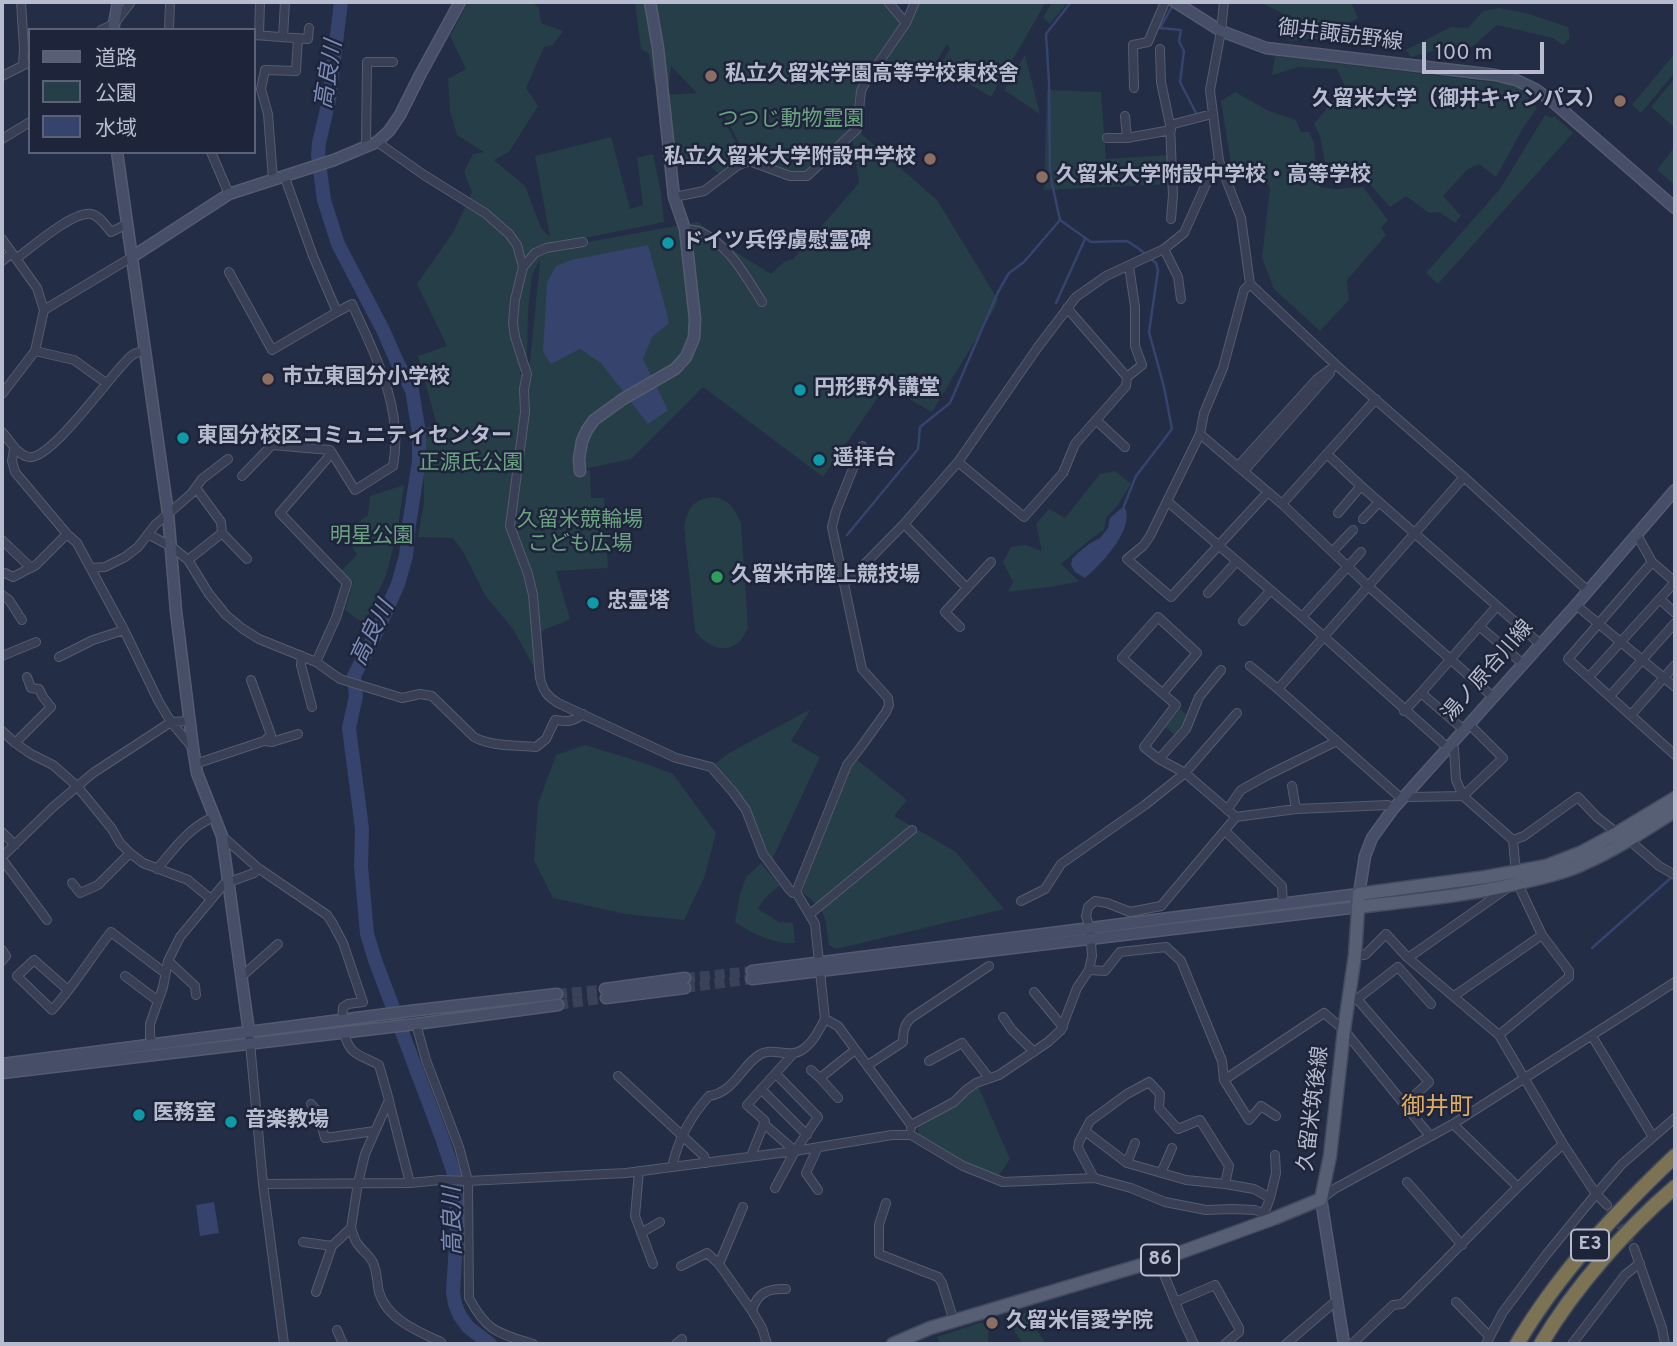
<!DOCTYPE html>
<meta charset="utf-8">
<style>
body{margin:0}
#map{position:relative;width:1677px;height:1346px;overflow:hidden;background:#242d46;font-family:Overpass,"Noto Sans JP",sans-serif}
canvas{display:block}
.frame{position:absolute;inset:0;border:4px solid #b7bcce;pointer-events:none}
.legend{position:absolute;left:28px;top:28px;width:228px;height:126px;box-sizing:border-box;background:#1e253b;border:2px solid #5b6176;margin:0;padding:9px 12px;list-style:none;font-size:21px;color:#b7bcce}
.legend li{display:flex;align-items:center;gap:14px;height:35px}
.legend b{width:35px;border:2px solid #5b6176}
.scale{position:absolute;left:1422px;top:42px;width:122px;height:32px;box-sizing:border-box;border:4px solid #b7bcce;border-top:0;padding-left:9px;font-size:21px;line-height:24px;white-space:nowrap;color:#b7bcce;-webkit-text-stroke:5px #1e253b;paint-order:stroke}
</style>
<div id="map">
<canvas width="1677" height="1346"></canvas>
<div class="frame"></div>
<ul class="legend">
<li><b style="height:9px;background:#575f75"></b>道路</li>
<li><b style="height:19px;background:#263e47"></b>公園</li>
<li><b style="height:19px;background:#35436d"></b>水域</li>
</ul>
<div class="scale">100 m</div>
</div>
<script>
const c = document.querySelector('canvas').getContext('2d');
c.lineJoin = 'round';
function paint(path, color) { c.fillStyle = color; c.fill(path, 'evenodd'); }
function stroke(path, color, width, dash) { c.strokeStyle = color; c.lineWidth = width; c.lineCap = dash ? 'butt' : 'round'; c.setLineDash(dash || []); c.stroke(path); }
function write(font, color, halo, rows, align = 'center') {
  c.font = font + ' Overpass,"Noto Sans JP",sans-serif'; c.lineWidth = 5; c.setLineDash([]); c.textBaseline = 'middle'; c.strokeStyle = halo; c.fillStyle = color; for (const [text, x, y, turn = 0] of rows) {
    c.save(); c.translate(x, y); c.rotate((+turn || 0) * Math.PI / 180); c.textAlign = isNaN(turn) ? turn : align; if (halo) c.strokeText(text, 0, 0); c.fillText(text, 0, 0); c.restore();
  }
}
paint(new Path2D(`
 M468,2H532L539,8L541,23L563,31L553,45L544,47L526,88L538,106L509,152L494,160L525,186L541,228L550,237L535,156L611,137L630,209L643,205L637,158L653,154L661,192L664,222L545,246L544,250L698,222L731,249L771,274L784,262L793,259L859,183L853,141L859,132L937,200L998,300L993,311L932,412L886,386L823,477L703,387L631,459L579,470L590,471L591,498H604L608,568L556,571L570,619L537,633L540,678L513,629L485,595L464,553L453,538L418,537L424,503V461L427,427L437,425L418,356L447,346L417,284L454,231L472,192L464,172L473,154L484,152L457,135L450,111L448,79L466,69L450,36ZM540,259V260L526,403L527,374H519L527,363L528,311L532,276Z
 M635,2H881L900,23C883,49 861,73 854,103L859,110L857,129L807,176H790L749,161L725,117L721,113L719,115L725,122L744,158L720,174L700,159L697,163L673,161L666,95L697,93L671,66L669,85L655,86L649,54L641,49Z
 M916,2H1046L991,97L940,66L950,49L947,44L923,84L886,61L908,24Z
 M1052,2H1068L1050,24L1043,17Z
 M1260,2H1351L1358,18L1321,38L1289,41L1282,13Z
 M1499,8L1529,14L1568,27L1570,38L1563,45L1553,38L1497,25L1472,47L1452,46L1411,57L1406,50L1451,27L1468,28L1483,11Z
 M1675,53V72L1641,113L1632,105Z
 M1025,55L1040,114L1004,90Z
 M1275,56L1507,84L1525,90L1534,95V104L1537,108L1523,128L1496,177L1479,164L1468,169L1443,196L1461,216L1455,223L1439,212L1429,213L1406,196L1390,207L1362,175L1327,174L1320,136L1314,124L1345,86L1337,69L1299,67L1272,75Z
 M1675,78V128L1651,107Z
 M1047,90L1101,92L1106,159L1170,155L1172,184L1044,190Z
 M1235,92L1269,111L1296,120L1301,132H1309L1314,143L1316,166L1314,178L1320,187L1337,189L1363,187L1388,220L1381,228L1386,235L1347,280L1349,300L1320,331L1274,289L1262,258L1270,188L1265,180L1247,183L1231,164L1221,101Z
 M1545,115L1552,118L1554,116L1573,133L1438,284L1426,273L1500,189Z
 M1675,146V185L1657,170Z
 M1115,471L1131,484L1117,506L1106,518L1104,530L1092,538L1061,564L1079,581C1056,588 1032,588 1008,592L1013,582L1003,562L1011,547L1025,545L1042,551L1036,524L1049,509L1065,518L1100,474Z
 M404,485L397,533L386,575L364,624L345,610L353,582L341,571L357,555L344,533L368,515L370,496Z
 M714,497C730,500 735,510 741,523L748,628C745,632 743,639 739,642C724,656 704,644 695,631L684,526C689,506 693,500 714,497Z
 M811,709L791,741L820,757L772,860L746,810L711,767L729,753Z
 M1180,709L1188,716L1185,726L1176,736L1165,727Z
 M585,745L641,762L673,774L716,833L704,878L684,920L625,914L553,898L534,860L538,804L556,755Z
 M856,759L907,800L894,816L956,852L1004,909L836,949L829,945C825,916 827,911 802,892L845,768Z
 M761,863L780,886C770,892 763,899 758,909L779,922L793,923L795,943C776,945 751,933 735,922L740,894L746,877Z
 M978,1086L1010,1159L997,1178L965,1164L919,1136L918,1127L955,1106Z
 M1025,1312L1046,1344H1023L1005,1317Z
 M982,1322L985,1326L989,1323L988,1344H940L937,1337Z`), '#263e47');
paint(new Path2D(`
 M648,245L668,317V324L652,337L643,359L668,410L648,424L601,363L580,349L551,364L543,352L547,282L556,266L571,260Z
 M1124,506C1137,527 1101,565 1085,578L1075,572L1071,565L1072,559L1078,553L1089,544L1100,538L1108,528L1110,518Z
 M214,1202L219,1233L200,1236L196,1205Z`), '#35436d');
stroke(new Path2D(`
 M1174,3L1160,28L1181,30L1179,41L1184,51L1180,82L1196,113
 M1060,220L1091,242L1127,241L1138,248L1156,263L1158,270L1149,332L1164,387L1172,429L1136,476L1124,506
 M1056,303L1085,239
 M847,535L918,449L920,427L950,403L998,292L1009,273L1024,262L1060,220L1050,174L1049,82L1046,34L1071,2
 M1592,948L1673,876`), '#35436d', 2.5);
stroke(new Path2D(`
 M341,2L329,100L319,143L318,155L324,200L338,244L383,330L398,364L412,390L419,433V461L409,525L406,556L398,584L380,625L354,676L356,696L349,728L362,829L361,866L367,934L375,960L442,1138L455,1177L457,1227L453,1292L455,1304L460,1316L468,1327L490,1344`), '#35436d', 14);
stroke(new Path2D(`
 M1607,1205L1634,1248`), '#3a425a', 8, [8, 4]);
stroke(new Path2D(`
 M685,978L752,971
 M685,988L752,979
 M557,994L605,989
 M558,1005L606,998`), '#3a425a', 10, [10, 5]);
const street = new Path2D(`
 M21,2L24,49L23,65
 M888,2L906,23
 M1224,2L1221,31L1210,90L1219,161L1241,218L1250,284L1336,365L1464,477L1588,591
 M101,30L114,24L131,2
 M169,30L170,2
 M254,35L308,39L309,28
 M259,35L260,2
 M283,37L285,2
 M1160,49L1161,82L1170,125L1212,114
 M2,76L30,62
 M1134,88L1133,45L1148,42L1165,2
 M1125,116L1127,138
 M1170,125L1173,195L1171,219
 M1107,138H1127L1171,130
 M2,139L30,122
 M377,142L424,175L485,213L509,234L517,245L523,267L515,300L513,323L515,337L527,374L524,389L525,412L510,526L528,574L533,595L540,678C543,691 547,696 558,703L676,758L711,767L733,792L746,810L763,854L789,889L793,893L796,892L815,924L825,1019C819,1030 813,1043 802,1050C788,1059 773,1046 759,1055C740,1068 734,1092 709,1096C690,1117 678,1139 672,1167
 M366,147L367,62H393
 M211,152L229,194
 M273,179L268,114L261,89L265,70L296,71L298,38
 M674,197L704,191L737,166L749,161L790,176H807L857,129L861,91L866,81L906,23L915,2
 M685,229C690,230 697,230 701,232C730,246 746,277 762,302
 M2,239L37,288L44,310L35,351L2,394
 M1164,249L1178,277L1181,299
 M17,258C32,247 73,211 91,214C100,216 106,226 111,232L127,224
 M2,261L12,253
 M523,267L535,253L546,248L583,242
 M229,272L272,350L337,312L313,256L284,175
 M1250,284L1244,290L1223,368L1204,413L1200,434L1150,536L1143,546L1127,559L1171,597L1268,492
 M1067,308L1127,377
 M44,310L132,257
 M35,351L74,360L106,383
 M1376,399L1282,504L1368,586L1493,697
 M1096,420L1125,447
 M2,432C10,440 16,454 28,457C50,463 113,371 131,356C135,352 140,352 146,351
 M1200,434L1282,504
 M14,449L12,461L15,472L67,534L77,543L124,630L159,702L171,722L192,747
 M1327,454L1361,486L1539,643
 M958,462L1024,517L1063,473L1075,444L1126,386L1127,377L1142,365L1135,346V307L1129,266
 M1238,466L1317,379L1336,365
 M1244,471L1330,373
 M242,476L272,445L330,450L332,453
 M196,488L221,522L222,533L247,559
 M1168,502L1302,617L1448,748
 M1338,513L1361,486
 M1363,519L1379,502
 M904,524L967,588
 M148,534L172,547L188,560L209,594L226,615L243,629L259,639L316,662L340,679L402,698L420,694L432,696L474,737C492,747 516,745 536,747L546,739L555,720C567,722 573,722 583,714
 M1637,535L1652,562L1675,582
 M2,540L31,568
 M1333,551L1353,530
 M188,560L222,533
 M1652,562L1568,659L1675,755
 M92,568L105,567L125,557L138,547L155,525L191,494L202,479L228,459
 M2,574L5,573L13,577L36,565L67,534
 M844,582L849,580L904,524L958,462L1038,347L1076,297L1106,276L1164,249L1184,233L1215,164L1219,161
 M1208,593L1237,561
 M2,595L9,600L22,620
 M1660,599L1675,613
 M1576,605L1675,687
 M1302,617L1361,552
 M1243,621L1270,591
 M1479,626L1522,663
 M960,627L945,612L991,562
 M2,656L36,642
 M302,656L301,665L312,707
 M59,657L93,640L124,630
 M316,662L336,618L347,583L280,513L332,453L355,490L393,466C404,408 375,355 352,304L337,312
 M1250,666L1278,689
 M1221,670L1199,697L1186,729L1159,759L1185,773L1237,713
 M1589,677L1675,582
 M251,680L271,735L264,741
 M1421,693L1464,730
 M1610,696L1675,623
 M1404,711L1421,693L1497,606
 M1631,715L1675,665
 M1469,724L1503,758L1463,796L1513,840L1516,873
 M2,731L15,743L31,754L53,765L77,786L112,829L120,843L130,853L143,863L188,880L211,899
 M15,743L51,707L43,697L39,689L31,688L27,677
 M1159,759L1144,747L1176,705L1122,658L1158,617L1197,653L1163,693
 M195,764L264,741L272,742L298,734
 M1292,786L1296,809
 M1406,794L1410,797L1463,796L1456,780L1454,749L1450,746
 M1402,799L1278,689L1464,477
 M1227,810L1241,790L1268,775L1337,741
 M1225,831L1282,886L1283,904
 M2,832L15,845
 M222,836L258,868
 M1513,840L1524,836L1578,797L1597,817L1617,833L1629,840L1659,866L1675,875
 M2,857L52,808L93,773L171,722L189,721
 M2,859L47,920
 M157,869C174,849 189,827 214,817
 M72,883L80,893L98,885L130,853
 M796,892L847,765L861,747L886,712L889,705L888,698L862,669L832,527L836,511L862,446
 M1021,901L1045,889L1061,864L1145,805L1185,773L1236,817
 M810,914L912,830
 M2,950L6,956L2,961
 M1355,955H1365L1386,934L1408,958L1499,1035L1563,1144L1596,1194L1607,1205
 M1408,958L1506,889
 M168,961L195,986L196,995
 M1089,970L1105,971L1120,952L1166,947L1181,961L1222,1061L1224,1080
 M125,976L158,1001
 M241,977L278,944
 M68,990L34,960L17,976L52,1010C74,986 91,957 111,932L165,973
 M1034,992L1063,1027
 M1454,996L1542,935
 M1349,998L1357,999L1429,1082L1416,1094
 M1357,999L1398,967L1431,1004
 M1003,1017L1012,1030L1034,1052
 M825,1019L838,1026L911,1125V1128
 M416,1024L426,1060L459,1147L468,1181L469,1298C487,1332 498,1333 533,1344
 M249,1032L263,1184L284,1344
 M1499,1035L1569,977V971L1542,935L1518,884
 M1592,1036L1653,1137
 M153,1044L150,1037V1024L163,987L168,961L180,937L224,884L254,873L258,868L327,915L333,924L343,943L363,1002L348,1004L343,1007L342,1021
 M929,1061L962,1043L989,1078
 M868,1065L903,1042C903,1032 904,1025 911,1018L989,966
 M811,1070L820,1078
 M618,1076L704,1156L706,1163
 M761,1089L807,1135
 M838,1098L820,1078L855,1050
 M389,1101L410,1183
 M311,1104L318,1112L325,1138L375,1131
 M1276,1116L1261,1106L1249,1120L1224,1080L1324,1013L1344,1030L1430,1136
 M764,1124L795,1151
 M1453,1124L1517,1186
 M911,1125L954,1102L966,1090L976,1083L999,1075L1048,1042L1061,1030L1077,988L1089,970L1092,956L1090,928L1086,916L1088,907L1095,901L1107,903L1130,912L1161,906L1236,817L1296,809L1388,805L1393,809
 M1085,1131L1127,1163L1186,1180L1225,1184
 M751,1156L765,1121L747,1105L793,1054
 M1127,1163L1135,1143
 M639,1171L635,1216L653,1264
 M1161,1173L1172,1148
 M1094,1178L1078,1148L1079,1142L1090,1121L1127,1094L1149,1082L1160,1094L1159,1108L1178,1129L1200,1120L1229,1166L1225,1184L1254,1189L1270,1198L1264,1214
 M1407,1182L1462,1245
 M263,1184L410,1183L441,1180L468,1181L626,1173L795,1151L892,1135H911L963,1166L1003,1182L1094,1178L1131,1188L1165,1202L1206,1210L1232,1209L1255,1210L1274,1218
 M775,1188L795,1151L818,1117L776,1074
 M818,1190L806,1173L818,1147
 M1270,1198L1276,1173L1275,1155
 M1321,1199L1336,1188L1453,1124L1675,982
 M886,1203L879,1225V1254L938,1277L942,1283L954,1321
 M743,1207L719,1264L752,1311
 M351,1228C353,1233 354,1239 357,1243C362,1251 371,1256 374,1265C377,1273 377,1283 379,1292C387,1319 417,1331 441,1342
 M641,1233L660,1222
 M303,1242L332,1246
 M1634,1248L1662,1328L1665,1344
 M1158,1260L1181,1316L1194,1344
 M681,1266L707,1253L719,1264
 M316,1292L332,1246L351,1228L358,1183L365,1154L389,1100L379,1065C360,1054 349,1056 344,1032
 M1175,1302L1215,1285L1239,1328V1332L1225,1344
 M1456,1302L1490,1337
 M337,1330L343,1344
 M676,1344L682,1339
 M767,1344L762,1328L752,1311C757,1293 768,1288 786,1289
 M1286,1344L1337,1300
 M1352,1344L1393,1305L1402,1304C1456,1251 1507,1195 1563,1144
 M1486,1344L1503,1312L1546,1255L1596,1194L1622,1164L1675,1118
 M1572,1344L1625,1275L1640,1263`);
const secondary = new Path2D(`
 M1175,2L1221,31L1266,48L1495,75L1516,80L1535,89L1552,101L1675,208
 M113,30L118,2
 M117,152L168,513L176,611L193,748L197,773L222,836L249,1032
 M132,257L229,194L334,160L377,142L389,131L400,115L420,75L460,2
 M580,471L579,459L582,441L587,430L594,420L623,399L675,369L686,357L694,338L695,319L685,229L674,197L658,48L650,2
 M752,971L1359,894L1365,856L1372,838L1393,809L1576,605L1675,490
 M752,979L1358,907
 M605,989L685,978
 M606,998L685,988
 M2,1064L410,1011L557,994
 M2,1073L416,1024L558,1005
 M1321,1199L1344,1344`);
const primary = new Path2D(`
 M1358,907C1416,900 1475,895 1532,880C1549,876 1567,872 1583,864C1615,850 1645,830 1675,811
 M893,1344L930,1328L1165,1258L1275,1218L1321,1199L1330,1156L1344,1030L1355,955L1359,894L1486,877L1546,866L1582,852L1617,833L1675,798`);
const highway = new Path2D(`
 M1517,1344C1558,1274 1616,1212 1675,1156
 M1541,1344C1574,1288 1626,1229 1675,1187`);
stroke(street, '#555b6f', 10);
stroke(secondary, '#555b6f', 13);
stroke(primary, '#43495e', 15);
stroke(highway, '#41485c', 17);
stroke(street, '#394055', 8);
stroke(secondary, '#474e68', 10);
stroke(primary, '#575f75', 12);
stroke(highway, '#7c7355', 14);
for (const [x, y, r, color] of [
 [711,76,7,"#8d6e63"],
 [1620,101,7,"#8d6e63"],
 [930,159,7,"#8d6e63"],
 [1042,177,7,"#8d6e63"],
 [668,243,7,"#0f9aa8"],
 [268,379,7,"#8d6e63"],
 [800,390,7,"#0f9aa8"],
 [183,438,7,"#0f9aa8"],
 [819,460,7,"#0f9aa8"],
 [717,577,7,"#2e9e5b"],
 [593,603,7,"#0f9aa8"],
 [139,1115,7,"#0f9aa8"],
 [231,1122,7,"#0f9aa8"],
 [992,1323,7,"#8d6e63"]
]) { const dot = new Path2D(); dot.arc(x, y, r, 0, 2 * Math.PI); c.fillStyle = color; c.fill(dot); stroke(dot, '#1e253b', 2.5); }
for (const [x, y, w] of [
 [1590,1245,38],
 [1160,1260,38]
]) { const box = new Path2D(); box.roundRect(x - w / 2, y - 15.5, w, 31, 5); c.fillStyle = '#1e253b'; c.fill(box); stroke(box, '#b7bcce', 2); }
write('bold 19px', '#b7bcce', null, [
 ["E3",1590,1245],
 ["86",1160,1260]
]);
write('21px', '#b7bcce', '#1e253b', [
 ["御井諏訪野線",1340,37,7],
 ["湯ノ原合川線",1489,672,-49],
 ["久留米筑後線",1315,1109,-83]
]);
write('bold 21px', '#b7bcce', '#1e253b', [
 ["私立久留米学園高等学校東校舎",725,76],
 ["久留米大学（御井キャンパス）",1606,101,"right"],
 ["私立久留米大学附設中学校",916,159,"right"],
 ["久留米大学附設中学校・高等学校",1056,177],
 ["ドイツ兵俘虜慰霊碑",682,243],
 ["市立東国分小学校",282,379],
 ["円形野外講堂",814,390],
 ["東国分校区コミュニティセンター",197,438],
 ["遥拝台",833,460],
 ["久留米市陸上競技場",731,577],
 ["忠霊塔",607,603],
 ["医務室",153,1115],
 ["音楽教場",245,1122],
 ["久留米信愛学院",1006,1323]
], 'left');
write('21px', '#6ba281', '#1e253b', [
 ["つつじ動物霊園",791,121],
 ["正源氏公園",471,465],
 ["久留米競輪場",580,522],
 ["こども広場",580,546],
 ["明星公園",372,538]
]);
write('italic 23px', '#7c8cb9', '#1e253b', [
 ["高良川",331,75,-81],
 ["高良川",374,634,-64],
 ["高良川",455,1221,-91]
]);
write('24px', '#e1ac5f', '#1e253b', [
 ["御井町",1437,1109]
]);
</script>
